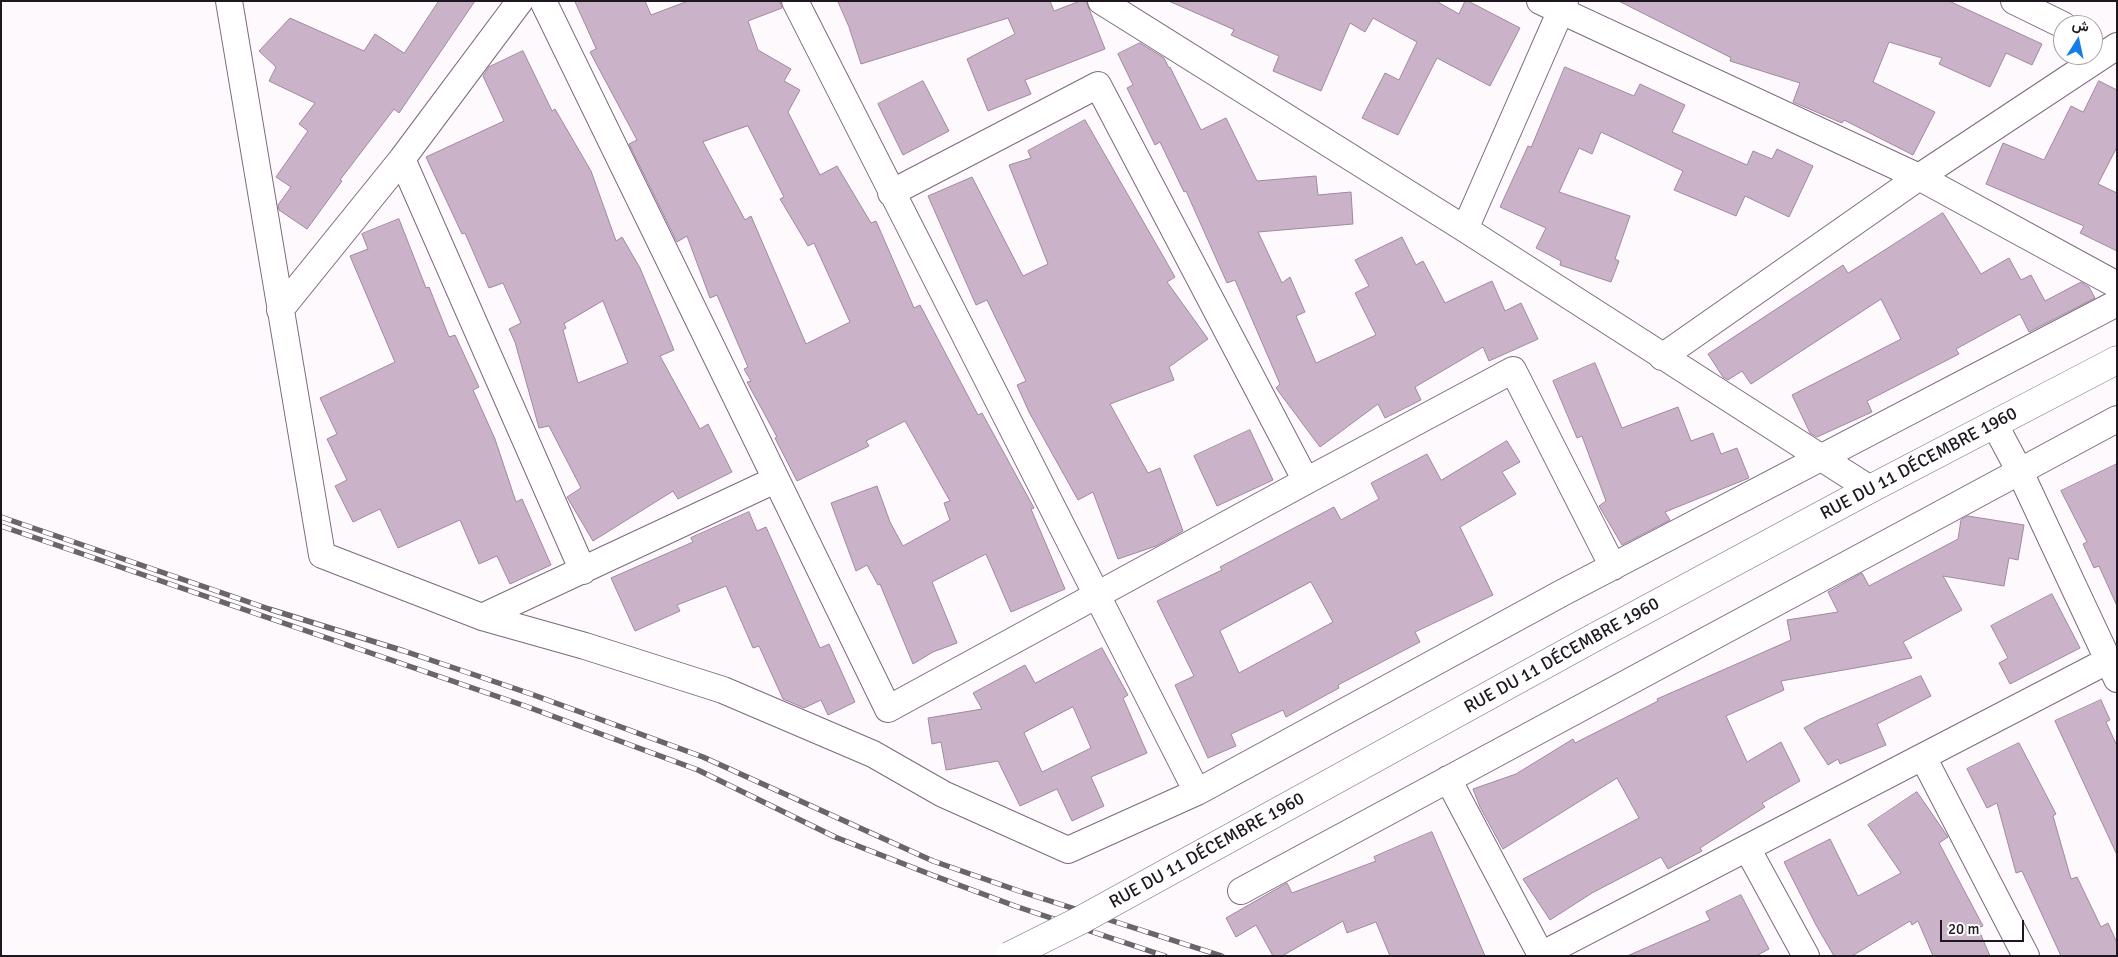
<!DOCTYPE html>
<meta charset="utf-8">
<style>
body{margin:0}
#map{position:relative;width:2118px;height:957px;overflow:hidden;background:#fdf9fd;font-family:Signika,Vazirmatn,sans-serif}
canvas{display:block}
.frame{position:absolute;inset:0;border:2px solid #1f171f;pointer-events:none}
.north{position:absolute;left:2053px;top:15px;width:50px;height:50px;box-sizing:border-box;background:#fff;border:1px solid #a5a2a5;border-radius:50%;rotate:10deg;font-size:14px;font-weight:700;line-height:20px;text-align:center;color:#1f171f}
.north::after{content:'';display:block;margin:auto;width:18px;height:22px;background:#157ee6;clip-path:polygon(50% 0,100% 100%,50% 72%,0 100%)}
.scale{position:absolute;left:1940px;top:920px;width:84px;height:22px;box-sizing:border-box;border:2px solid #1f171f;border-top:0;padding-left:6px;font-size:15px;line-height:18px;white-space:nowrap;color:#1f171f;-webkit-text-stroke:4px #fff;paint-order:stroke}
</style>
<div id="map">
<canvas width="2118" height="957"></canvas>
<div class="frame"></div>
<div class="north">ش</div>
<div class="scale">20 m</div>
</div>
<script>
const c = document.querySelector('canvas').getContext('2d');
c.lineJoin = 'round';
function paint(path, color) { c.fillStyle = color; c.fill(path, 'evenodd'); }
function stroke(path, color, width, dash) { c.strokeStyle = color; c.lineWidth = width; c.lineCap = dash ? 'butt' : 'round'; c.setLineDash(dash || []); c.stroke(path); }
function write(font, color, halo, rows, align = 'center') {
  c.font = font + ' Signika,sans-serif'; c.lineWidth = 5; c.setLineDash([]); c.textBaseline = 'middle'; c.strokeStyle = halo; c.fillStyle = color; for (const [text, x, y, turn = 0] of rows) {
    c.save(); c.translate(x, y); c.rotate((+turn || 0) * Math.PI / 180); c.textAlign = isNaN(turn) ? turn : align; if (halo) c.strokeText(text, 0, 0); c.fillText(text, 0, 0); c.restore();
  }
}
const building = new Path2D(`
 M439,1H475L399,113L394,109L340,180L342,181L307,229L279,210L278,205L291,187L276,177L308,131L299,124L315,103L269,81L276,67L259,51L290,18L364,51L375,34L404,53Z
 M575,1H645L651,15L688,1H780L782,8L748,21L758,50L791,69L784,81L800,90L788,112L820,175L837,166L871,223L876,221L914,308L920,305L978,415L982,413L1034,508L1031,509L1065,589L1011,612L986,554L932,582L957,643L933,652L913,664L880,584L878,585L867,565L856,571L831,503L877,486L890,522L903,546L950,520L944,503L950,501L905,421L866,441L869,446L797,481L775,438L777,437L747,382L751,381L744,369L748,367L717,295L710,298L687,236L677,242L629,144L637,140L590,52L596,49ZM748,126L784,197L780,199L808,246L814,243L850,322L806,344L751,216L745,220L703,142Z
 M838,1H1050L1054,11L1080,1H1086L1105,49L1025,80L1031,94L988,111L967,59L1015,34L1008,18L861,64L849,27Z
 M1169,1H1436L1459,14L1465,1H1468L1520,28L1490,86L1437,58L1398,135L1362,118L1385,73L1399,80L1417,42L1373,18L1365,32L1350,23L1321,91L1273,71L1279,56L1231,35L1234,30Z
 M1619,1H1949L2042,44L2032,65L2006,53L1990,87L1939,64L1942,58L1889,42L1873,82L1935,112L1913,155L1844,120L1842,123L1793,102L1800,83L1730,61L1731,58Z
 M1140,43L1164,58L1169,68L1170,67L1201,130L1226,118L1257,181L1316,176L1318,195L1351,192L1353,224L1258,232L1282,283L1290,277L1305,312L1296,316L1316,363L1376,335L1355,293L1369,286L1355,260L1402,237L1416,265L1423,261L1445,303L1492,281L1505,311L1521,303L1538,339L1489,361L1483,347L1415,387L1421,400L1385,418L1378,404L1320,447L1276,388L1280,384L1235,280L1227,283L1186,191L1184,192L1160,142L1155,145L1127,88L1133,85L1118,54Z
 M523,51L552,111L555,109L591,171L616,241L622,237L640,268L674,350L660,356L700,429L708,424L732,472L678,499L673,491L593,541L567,497L581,488L549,426L539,428L515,342L509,329L521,323L503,283L489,288L465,233L462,234L426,157L504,121L483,76L489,67ZM603,301L628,363L578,383L563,330L566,328L564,324Z
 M1565,67L1634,96L1640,84L1685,105L1672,132L1747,165L1753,151L1772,159L1777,149L1813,166L1789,217L1745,196L1736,216L1674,190L1683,171L1601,132L1592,154L1579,148L1559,192L1630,216L1615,259L1619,261L1611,282L1560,265L1561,261L1536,248L1546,228L1500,207L1528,146L1531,147Z
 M923,81L949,131L903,155L878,104Z
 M2099,81L2117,90V147L2098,184L2117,193V251L2080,233L2084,226L1986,184L2003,143L2044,160L2071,106L2083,112Z
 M1085,120L1175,277L1167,282L1208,339L1169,367L1174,380L1110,404L1148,473L1160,468L1183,531L1156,546L1118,559L1093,492L1078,500L1029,412L1017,385L1026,381L987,300L976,305L928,196L972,177L1023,276L1048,264L1009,165L1031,158L1028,151Z
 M1943,213L1981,274L2009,258L2021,280L2031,275L2045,301L2081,282L2089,287L2095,298L2029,332L2020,314L1956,349L1959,354L1867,401L1872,412L1817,437L1810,433L1792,395L1901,339L1881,299L1751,384L1742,371L1728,380L1723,377L1708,354L1843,265L1848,273Z
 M399,219L426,288L429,287L449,337L455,335L479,387L473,390L495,439L516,502L522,499L551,565L510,584L497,556L479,564L460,520L398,548L380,509L353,522L335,486L347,480L327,439L337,434L320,398L395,362L350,256L368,249L362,234Z
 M1595,363L1622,428L1678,407L1691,441L1713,433L1721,454L1737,448L1749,478L1665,512L1670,520L1622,545L1599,506L1606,501L1582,436L1577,438L1553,381Z
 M1250,430L1273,480L1217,506L1194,456Z
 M1507,441L1520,462L1502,472L1516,494L1460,527L1493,595L1415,632L1420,642L1338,685L1339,688L1286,717L1283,710L1231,734L1236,746L1208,758L1175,685L1194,676L1157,601L1222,570L1220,567L1334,507L1341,520L1379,499L1371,483L1427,454L1441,480ZM1311,582L1333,622L1239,673L1220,631Z
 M2117,464V606L2099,566L2094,568L2083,544L2087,542L2061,491Z
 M749,512L757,531L766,527L820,648L829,644L855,702L828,715L821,700L804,708L783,699L759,646L753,648L726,586L677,605L680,611L635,631L611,578L693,542L691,538Z
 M1968,516L2024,525L2018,560L2009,558L2004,586L1943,576L1962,610L1903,642L1912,658L1781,681L1784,690L1726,716L1747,762L1781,742L1800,781L1762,803L1765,807L1700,848L1702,851L1668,869L1661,857L1592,893L1550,920L1523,879L1639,818L1617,778L1503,849L1480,807L1473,789L1516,774L1573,739L1575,743L1658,701L1657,699L1791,640L1787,620L1838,612L1828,592L1862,573L1869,586L1958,539L1961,520Z
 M2052,594L2080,648L2010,684L1999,663L2008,658L1991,626Z
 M1102,648L1128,695L1123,698L1147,753L1091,777L1104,806L1072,821L1057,789L1020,806L998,761L946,770L941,742L932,744L928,718L982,709L973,693L1025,665L1035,683ZM1073,707L1091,748L1042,772L1024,733Z
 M1921,676L1931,696L1877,724L1886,745L1840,764L1838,759L1828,765L1804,728L1818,720Z
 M2101,700L2110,720L2106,722L2117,746V855L2055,721Z
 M2019,743L2056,814L2053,816L2071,879L2077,877L2101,927L2108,923L2117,943V956H2061L2022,871L2016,873L1997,803L1987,808L1967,769Z
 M1917,792L1948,837L1939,843L1983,926L1978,928L1990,956H1933L1918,921L1912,925L1910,921L1852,956H1834L1816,925L1784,862L1830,839L1858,896L1901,873L1868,825Z
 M1432,832L1485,956H1390L1376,922L1347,933L1343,921L1282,956H1273L1256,925L1236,937L1226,918L1287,883L1292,893L1376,861L1374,857Z
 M1741,895L1769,949L1756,956H1627L1710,920L1706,912Z`);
paint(building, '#cab2c8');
stroke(building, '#a1899f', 1);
const minor = new Path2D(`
 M229,1L322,555L482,617L585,646L723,690L873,754L943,794L1068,850L1197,792
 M543,1L888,709L1306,481L1513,370L1613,567
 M795,1L1197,792L1562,593L2117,303
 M1101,1L1465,229L1870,489
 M1540,1L1919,177L2117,285
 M2014,1L2063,25
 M402,159L583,571
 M891,193L1098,85L1306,481
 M1465,229L1565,1
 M280,310L402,159L520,1
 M1662,357L1919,177L2117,46
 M1995,425L2020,472L2117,679
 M482,617L775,480
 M1923,757L2026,956
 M1448,779L1541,955L2107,661
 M1747,848L1806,956
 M1241,891L2117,419`);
const secondary = new Path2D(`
 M1595,637L1870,489L2117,360`);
stroke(minor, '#7e687e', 28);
stroke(secondary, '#7e687e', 29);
stroke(minor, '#fff', 26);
stroke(secondary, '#fff', 28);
const rail = new Path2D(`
 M1,517L269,609L404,651L531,694L703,757L933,861L1019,891L1222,956
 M1,526L528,707L698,770L835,837L932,875L1015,906L1165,956`);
stroke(rail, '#6b656b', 5.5);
stroke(rail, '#fff', 4, [11]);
const secondaryBridge = new Path2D(`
 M1009,956L1081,920L1595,637`);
stroke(secondaryBridge, '#7e687e', 29, []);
stroke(secondaryBridge, '#fff', 28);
write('18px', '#1f171f', '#fff', [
 ["RUE DU 11 DÉCEMBRE 1960",1919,464,-28],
 ["RUE DU 11 DÉCEMBRE 1960",1562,656,-29],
 ["RUE DU 11 DÉCEMBRE 1960",1207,851,-29]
]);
</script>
